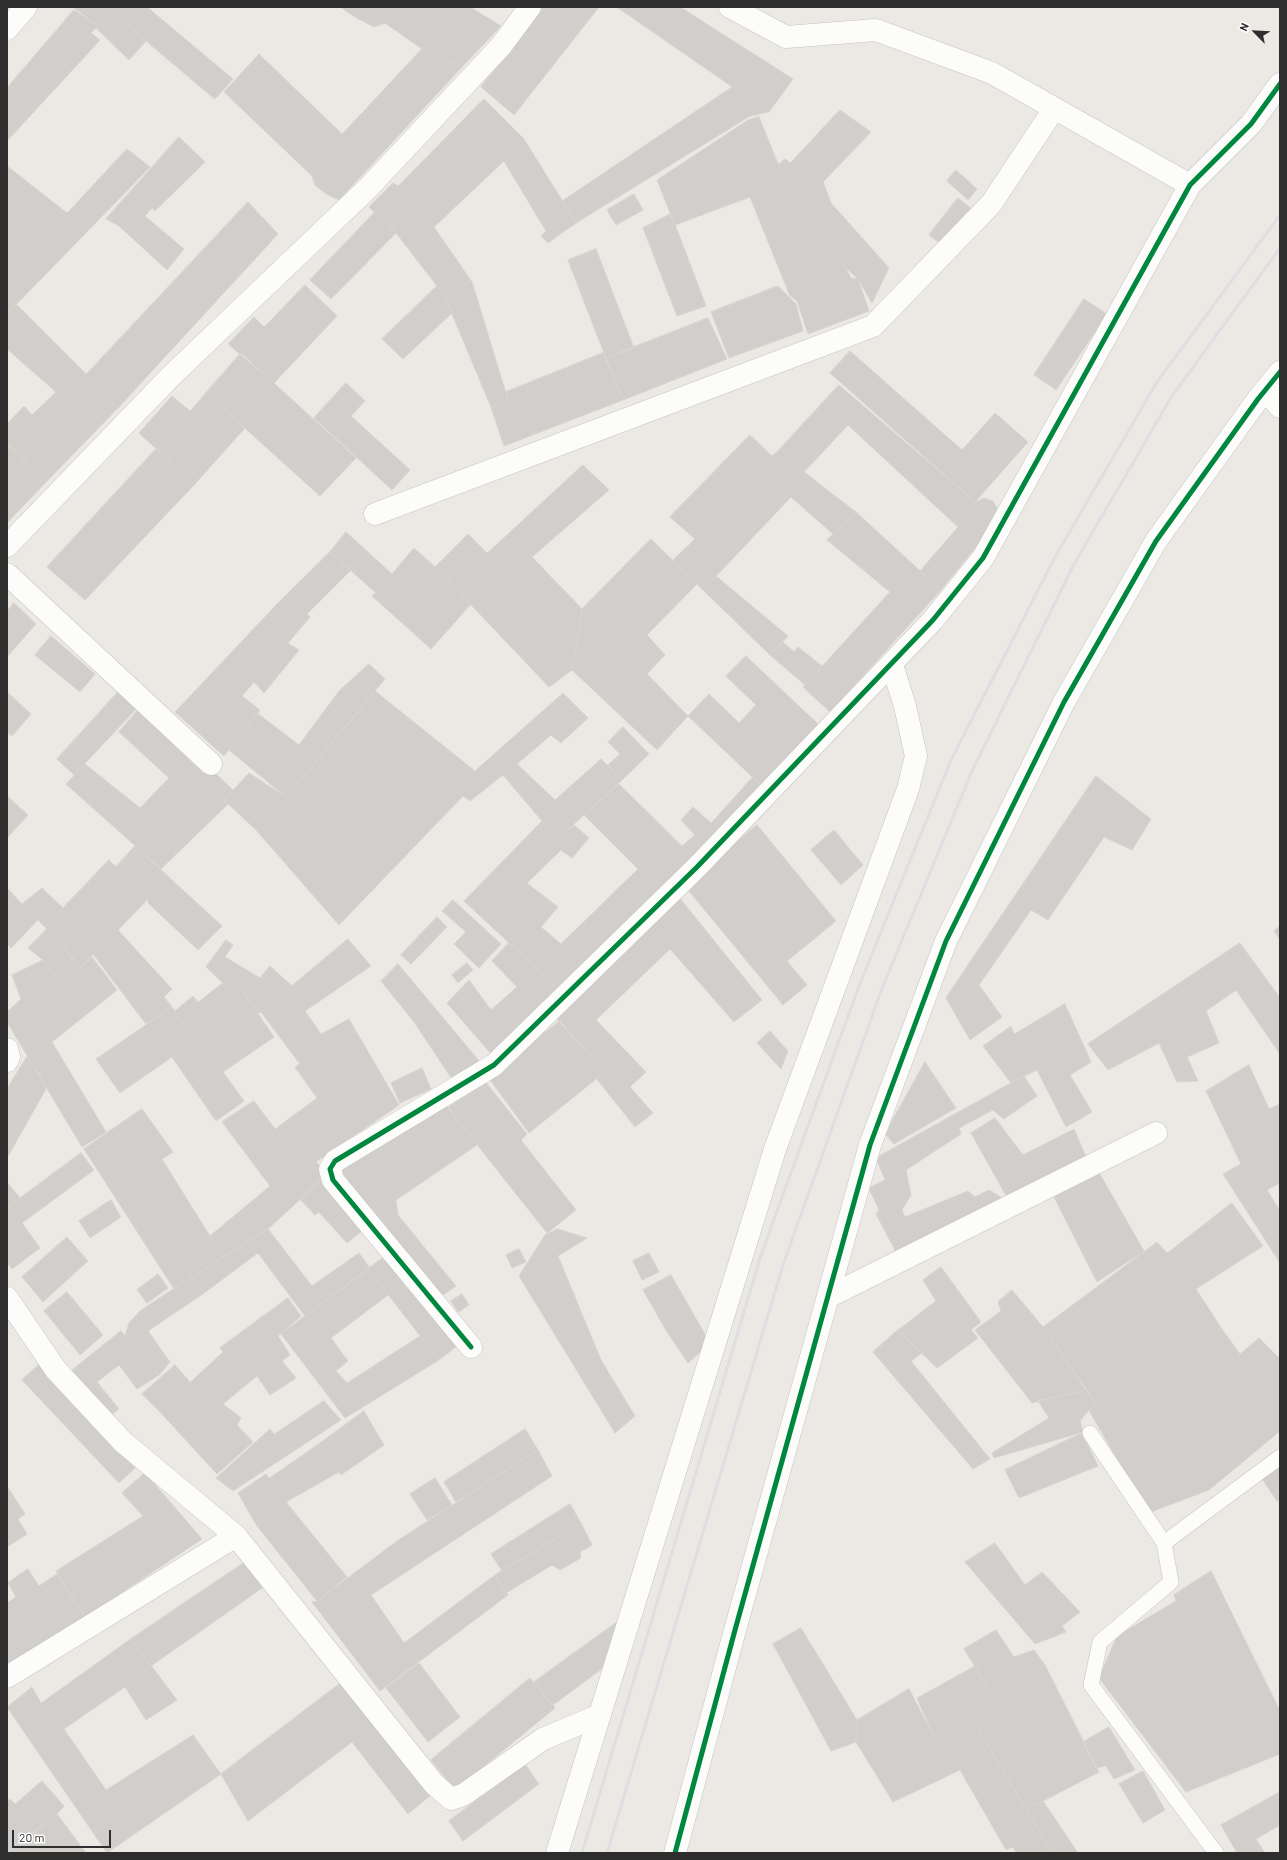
<!DOCTYPE html>
<style>
body{margin:0}
#map{position:relative;width:1287px;height:1860px;overflow:hidden;background:#ece8e4;font-family:Barlow,sans-serif}
canvas{display:block}
.frame{position:absolute;inset:0;border:8px solid #2e2e2e;pointer-events:none}
.north{position:absolute;left:1235px;top:12px;width:40px;height:40px;-webkit-text-stroke:3px #fff;paint-order:stroke;rotate:294deg;font-size:11px;font-weight:700;line-height:16px;text-align:center;color:#2e2e2e}
.north::after{content:'';display:block;margin:auto;width:14px;height:18px;background:#2e2e2e;clip-path:polygon(50% 0,100% 100%,50% 72%,0 100%)}
.scale{position:absolute;left:12px;top:1830px;width:99px;height:18px;box-sizing:border-box;border:2px solid #2e2e2e;border-top:0;padding-left:5px;font-size:12px;line-height:14px;white-space:nowrap;color:#2e2e2e;-webkit-text-stroke:3px #fff;paint-order:stroke}
</style>
<div id="map">
<canvas width="1287" height="1860"></canvas>
<div class="frame"></div>
<div class="north">N</div>
<div class="scale">20 m</div>
</div>
<script>
const c = document.querySelector('canvas').getContext('2d');
c.lineJoin = 'round';
function paint(path, color) { c.fillStyle = color; c.fill(path, 'evenodd'); }
function stroke(path, color, width, dash) { c.strokeStyle = color; c.lineWidth = width; c.lineCap = dash ? 'butt' : 'round'; c.setLineDash(dash || []); c.stroke(path); }
const building = new Path2D(`
 M73,7H106L146,41L129,60L96,28L98,26Z
 M106,7H147L233,79L215,99Z
 M343,7H470L501,26L462,67L422,49L385,23L374,27L355,17L343,9Z
 M542,7H599L514,115L481,87Z
 M617,7H680L793,79L769,112L750,116L576,223L562,201L732,87Z
 M74,10L98,26L91,33L100,40L7,141V88Z
 M422,49L462,67L339,200L326,194L315,185L312,176L224,92L259,54L342,134Z
 M484,99L524,139L576,223L548,243L541,236L546,231L504,161L434,227L472,282L444,295L393,229L369,207L393,183L398,186Z
 M840,110L871,132L823,182L831,203L889,268L872,303L858,279L845,267L783,176L778,165L785,159L790,163Z
 M759,117L783,176L845,267L851,278L858,279L869,311L808,334L797,301L790,296L750,197L675,225L657,180L748,120Z
 M179,137L205,162L155,211L152,208L145,216L184,249L167,270L119,226L106,219Z
 M127,149L150,167L7,314V166L67,213Z
 M956,170L977,189L968,200L947,181Z
 M634,194L643,210L616,225L607,210Z
 M958,198L974,211L945,247L929,235Z
 M248,202L278,234L118,408L83,378Z
 M375,212L396,233L331,299L310,280Z
 M671,214L706,306L677,316L643,228Z
 M596,249L609,283L581,294L568,260Z
 M472,282L508,400L491,407L444,295Z
 M609,283L634,348L606,358L581,294Z
 M305,285L337,316L274,383L228,344L254,317L264,327Z
 M437,286L444,295L452,313L403,359L382,339Z
 M778,286L796,304L803,331L729,358L711,312Z
 M1084,299L1107,314L1056,390L1034,375Z
 M17,305L86,374L83,378L118,408L47,481L7,444V424L24,406L32,415L56,392L7,349V314Z
 M708,318L727,359L623,400L606,358Z
 M850,351L962,450L995,413L1028,442L975,502L830,373Z
 M241,353L356,458L320,496L206,393Z
 M603,353L623,400L504,446L491,407L508,400L506,392Z
 M346,383L365,401L351,416L410,470L392,490L314,418Z
 M839,385L975,502L984,498L993,501L998,510L997,521L941,590L920,571L958,527L848,425L804,472L780,449Z
 M206,393L245,428L195,484L139,433L172,396L190,411Z
 M750,435L772,456L780,449L804,472L856,512L833,534L791,497L703,590L673,560L695,539L670,517Z
 M10,446L47,481L7,523V449Z
 M156,449L195,484L85,600L47,567Z
 M583,465L609,490L532,557L582,609L572,670L549,687L435,567L468,534L487,553Z
 M856,512L941,590L830,712L803,687L890,592L827,540Z
 M346,532L392,574L414,548L435,567L471,604L431,649L372,596L376,593L330,552Z
 M651,539L697,584L647,635L665,655L647,674L688,716L657,750L572,670L582,609Z
 M330,552L351,570L307,614L310,617L288,643L299,650L264,693L254,682L242,696L260,710L224,756L175,712L279,602Z
 M716,576L788,636L770,655L703,590Z
 M14,603L36,624L7,657V611Z
 M51,636L95,674L80,692L35,655Z
 M783,642L794,652L798,647L822,666L805,685L770,655Z
 M746,656L819,725L765,789L688,716L709,694L739,723L756,705L726,676Z
 M369,664L385,679L286,797L229,750L257,713L299,745L339,691Z
 M375,691L475,771L563,693L588,718L561,743L551,735L517,764L555,800L601,759L622,780L560,837L542,821L503,775L470,801L463,796L358,712Z
 M7,692L31,714L12,736L7,732Z
 M118,692L137,708L74,775L57,759Z
 M138,710L203,773L209,767L233,790L224,800L228,804L161,869L66,784L85,764L140,808L169,778L119,732Z
 M358,712L463,796L339,925L256,830L224,800L249,773L286,797Z
 M623,727L649,754L622,780L608,765L620,754L608,742Z
 M1096,776L1151,819L1132,850L1104,837L1048,920L1031,910L979,985L1002,1017L970,1040L946,998Z
 M753,777L765,789L695,859L682,846L695,835L681,820L693,807L711,823Z
 M619,784L695,859L561,991L464,901L542,821L560,837L574,825L589,838L572,858L561,850L527,883L558,907L541,927L561,944L638,869L584,815Z
 M7,796L28,815L7,838Z
 M757,825L836,921L787,961L807,985L783,1005L684,885Z
 M834,830L863,865L841,885L811,850Z
 M135,846L222,926L198,950L148,903V899L116,867Z
 M109,860L148,899L118,930L172,989L164,997L172,1007L146,1024L93,954L81,967L45,927Z
 M7,888L22,904L42,888L63,908L45,927L38,920L11,948L7,944Z
 M678,896L762,1000L734,1022L670,949L596,1020L646,1072L630,1087L653,1113L635,1127L596,1078L605,1072L555,1017Z
 M453,900L501,944L479,968L454,944L466,932L442,911Z
 M437,917L447,927L411,964L401,955Z
 M1280,926V940L1274,931Z
 M47,929L73,959L53,976L43,960L28,948Z
 M348,939L371,966L305,1011L321,1034L349,1019L399,1105L316,1162L306,1170L275,1129L317,1098L295,1067L300,1064L261,1012Z
 M226,940L233,945L225,957L260,978L270,966L292,986L261,1012L258,1013L232,976L223,983L206,967Z
 M509,943L561,991L493,1056L447,1003L469,980L491,1010L517,987L492,961Z
 M1240,943L1280,998V1054L1236,990L1206,1011L1219,1043L1187,1057L1198,1081L1177,1082L1159,1043L1108,1070L1088,1044Z
 M92,957L117,990L52,1042L106,1132L82,1147L7,1022V1012L21,999L12,975L43,960L53,976L73,959L81,967Z
 M467,963L473,970L458,983L452,975Z
 M398,964L480,1062L454,1082L414,1022L381,981Z
 M232,976L248,999L192,1037L175,1011L193,996L198,1002Z
 M248,999L274,1037L223,1072L244,1101L216,1121L172,1057L120,1093L96,1059L172,1007L192,1037Z
 M1065,1004L1091,1062L1070,1075L1092,1112L1066,1127L1037,1070L1011,1083L983,1046L1011,1026L1014,1034Z
 M560,1021L605,1072L529,1133L488,1077Z
 M770,1031L788,1051L781,1069L757,1043Z
 M27,1057L40,1075L46,1089L7,1158V1089Z
 M925,1062L956,1108L894,1144L885,1134Z
 M1249,1065L1269,1109L1280,1104V1183L1267,1190L1280,1211V1263L1223,1174L1241,1164L1206,1091Z
 M422,1068L431,1089L400,1103L391,1083Z
 M1024,1076L1037,1096L1004,1119L993,1110L959,1128L961,1134L906,1170L911,1195L902,1210L905,1217L968,1191L975,1197L989,1190L1002,1198L897,1254L876,1214L879,1210L869,1188L885,1180L876,1158Z
 M483,1079L527,1134L521,1140L576,1210L547,1233L448,1108Z
 M254,1101L306,1170L316,1162L328,1174L268,1229L223,1257L210,1236L270,1186L222,1122Z
 M446,1104L477,1145L396,1200L398,1215L456,1286L436,1300L337,1169Z
 M142,1109L173,1152L162,1159L223,1257L192,1277L104,1135Z
 M995,1118L1023,1155L1074,1129L1086,1157L1009,1201L971,1133Z
 M104,1135L192,1277L174,1289L84,1149Z
 M81,1153L94,1170L22,1223L40,1248L12,1269L7,1262V1208Z
 M1097,1169L1144,1251L1097,1282L1052,1193Z
 M322,1179L365,1228L347,1243L319,1212L315,1215L300,1199Z
 M7,1182L20,1198L7,1208Z
 M111,1200L121,1217L90,1238L79,1221Z
 M1232,1203L1263,1246L1196,1289L1222,1329L1094,1419L1089,1410L1096,1405L1043,1327L1157,1242L1167,1253Z
 M268,1229L312,1286L359,1253L370,1268L305,1316L258,1253L204,1293L192,1277Z
 M558,1229L587,1238L558,1256L601,1360L635,1416L615,1433L519,1276L545,1235Z
 M67,1237L88,1261L43,1302L22,1277Z
 M519,1249L526,1262L512,1268L506,1255Z
 M390,1252L461,1343L439,1360L368,1269Z
 M649,1253L659,1272L642,1280L633,1261Z
 M941,1267L981,1322L971,1330L978,1338L937,1368L898,1330L936,1301L923,1280Z
 M368,1269L388,1295L331,1338L348,1361L336,1371L347,1383L420,1336L439,1360L345,1418L281,1334Z
 M158,1274L168,1288L147,1303L137,1290Z
 M671,1275L710,1343L688,1363L667,1332L643,1290Z
 M192,1277L204,1293L148,1331L170,1362L159,1375L125,1336L129,1323L140,1311Z
 M1012,1290L1043,1327L1087,1390L1032,1403L975,1330L1001,1311L998,1302Z
 M67,1292L103,1335L80,1355L44,1311Z
 M462,1294L469,1305L458,1312L451,1301Z
 M288,1298L301,1316L278,1336L290,1355L282,1361L296,1378L270,1395L257,1376L223,1404L241,1418L237,1425L253,1442L217,1474L159,1411L223,1352L220,1348Z
 M1222,1329L1240,1354L1259,1338L1280,1359V1431L1209,1490L1148,1513L1094,1419Z
 M898,1330L922,1353L911,1361L990,1459L973,1469L873,1352Z
 M121,1331L159,1375L137,1389L119,1365L97,1382L119,1409L106,1419L65,1376Z
 M42,1362L59,1388L135,1468L119,1483L22,1380Z
 M175,1365L190,1382L159,1411L142,1394Z
 M1087,1390L1096,1405L1089,1410L1080,1421L1083,1432L994,1458L992,1453L1049,1418L1038,1401Z
 M324,1401L341,1420L233,1491L216,1478L270,1429L274,1434Z
 M364,1411L384,1445L341,1475L319,1444Z
 M525,1429L538,1450L456,1502L444,1482Z
 M1082,1433L1098,1466L1019,1498L1005,1470Z
 M319,1444L339,1472L286,1502L257,1526L238,1493L266,1474L269,1478Z
 M538,1450L552,1476L371,1595L404,1643L495,1575L508,1595L380,1691L312,1602L317,1601L397,1541Z
 M1280,1463V1499L1277,1501L1260,1476Z
 M145,1473L202,1539L85,1617L56,1571L143,1516L122,1493Z
 M435,1478L452,1505L427,1520L410,1494Z
 M7,1486L25,1514L18,1519L27,1534L7,1547Z
 M286,1502L347,1577L317,1601L257,1526Z
 M570,1504L581,1523L502,1571L491,1554Z
 M581,1523L592,1545L580,1552L581,1558L560,1570L552,1565L506,1593L495,1575Z
 M995,1543L1025,1585L1042,1572L1080,1612L1062,1626L1066,1632L1035,1644L965,1562Z
 M245,1562L265,1586L151,1666L131,1639Z
 M28,1569L39,1586L57,1574L85,1617L7,1668V1603L16,1597L8,1583Z
 M1211,1571L1280,1711V1754L1186,1792L1099,1678L1117,1636L1176,1601L1174,1595Z
 M617,1622L623,1629L611,1662L553,1705L534,1682Z
 M801,1628L857,1720L856,1742L831,1751L773,1644Z
 M996,1630L1014,1657L1034,1650L1045,1665L991,1693L964,1649Z
 M131,1639L177,1700L146,1720L125,1687L64,1729L106,1790L193,1735L221,1774L107,1853L7,1707L32,1687L41,1703Z
 M419,1663L460,1717L428,1742L386,1688Z
 M1045,1665L1099,1772L1026,1810L969,1714L933,1735L917,1698L975,1666L991,1693Z
 M530,1678L555,1708L455,1790L431,1760Z
 M346,1679L432,1794L408,1814L352,1742L248,1821L221,1774Z
 M909,1689L933,1735L969,1714L1052,1853H1016L1013,1847L1006,1850L960,1770L893,1802L856,1742L857,1720Z
 M1109,1727L1135,1770L1114,1779L1106,1766L1096,1768L1083,1742Z
 M525,1764L539,1784L463,1841L449,1821Z
 M1143,1771L1165,1810L1143,1823L1119,1784Z
 M42,1781L64,1806L57,1814L7,1852V1802L10,1799L15,1804Z
 M1280,1792V1825L1256,1839L1265,1853H1237L1221,1825Z
 M1043,1801L1078,1853H1052L1026,1810Z
 M57,1814L86,1853H7L36,1831Z`);
paint(building, '#d1cecb');
stroke(building, '#d7d4d0', 1);
const lane = new Path2D(`
 M1090,1433L1164,1543
 M1216,1853L1091,1685L1100,1642L1171,1582L1164,1543L1280,1457`);
const street = new Path2D(`
 M730,7L786,37L876,30L992,73L1190,185
 M7,29L26,7
 M1265,390L1280,407
 M375,514L873,326L991,204L1054,109
 M7,546L170,377L368,188L501,46L530,7
 M7,574L211,764
 M7,1049L9,1057L7,1061
 M828,1297L1156,1133
 M7,1298L56,1370L123,1442L236,1536L434,1784L451,1799L463,1795L543,1739L600,1715
 M471,1347L333,1180L330,1169L335,1161L494,1065L697,867L933,620L983,558L1190,185L1251,124L1280,84
 M7,1677L236,1536
 M557,1853L775,1149L908,789L916,756L905,706L892,665
 M675,1853L735,1630L870,1145L946,941L1064,702L1156,541L1258,399L1280,372`);
stroke(lane, '#c5c4c5', 16);
stroke(street, '#c5c4c5', 23);
stroke(lane, '#fcfcfb', 15);
stroke(street, '#fcfcfb', 22);
stroke(new Path2D(`
 M582,1853L761,1255L859,986L951,760L1055,557L1157,382L1280,215
 M607,1853L783,1265L881,991L972,771L1074,564L1172,396L1280,248`), '#dfdfe1', 3);
stroke(new Path2D(`
 M471,1347L333,1180L330,1169L335,1161L494,1065L697,867L933,620L983,558L1190,185L1251,124L1280,84
 M675,1853L735,1630L870,1145L946,941L1064,702L1156,541L1258,399L1280,372`), '#00873e', 5);
</script>
